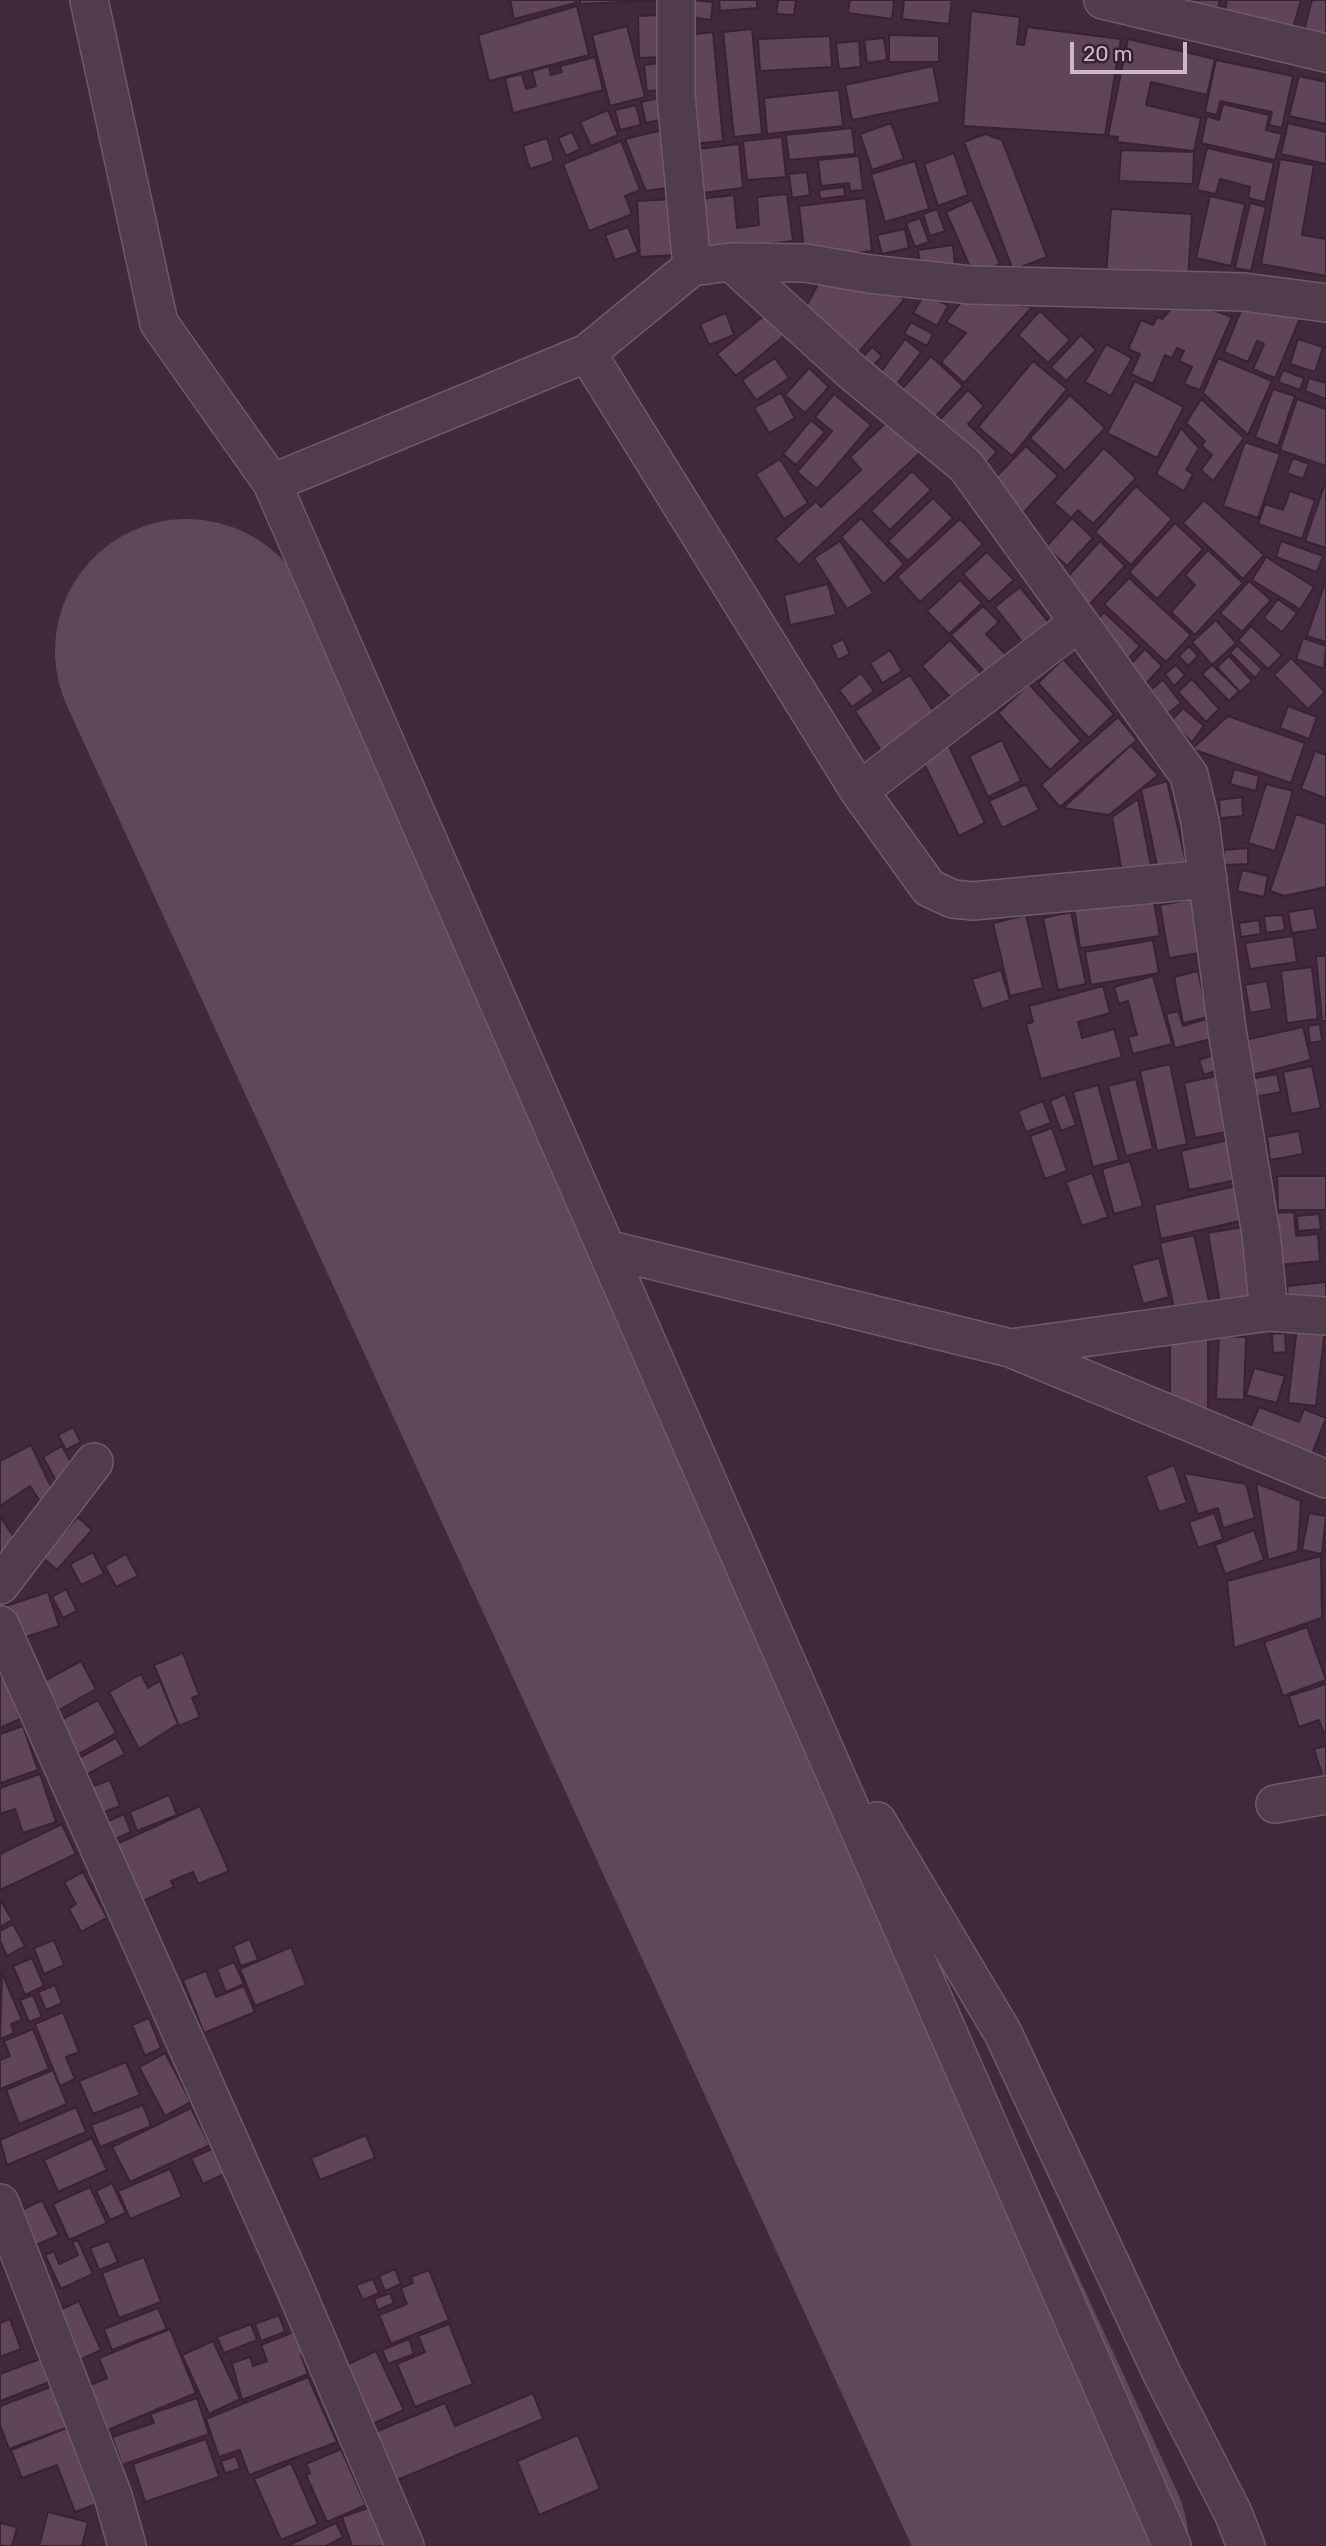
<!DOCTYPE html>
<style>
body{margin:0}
#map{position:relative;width:1326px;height:2546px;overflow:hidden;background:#41283b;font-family:Rubik,sans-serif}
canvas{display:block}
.scale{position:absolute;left:1070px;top:42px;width:117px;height:32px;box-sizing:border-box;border:4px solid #cbb9c6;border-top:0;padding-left:9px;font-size:21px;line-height:24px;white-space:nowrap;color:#cbb9c6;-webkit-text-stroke:5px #362131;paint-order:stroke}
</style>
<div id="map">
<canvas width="1326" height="2546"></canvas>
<div class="scale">20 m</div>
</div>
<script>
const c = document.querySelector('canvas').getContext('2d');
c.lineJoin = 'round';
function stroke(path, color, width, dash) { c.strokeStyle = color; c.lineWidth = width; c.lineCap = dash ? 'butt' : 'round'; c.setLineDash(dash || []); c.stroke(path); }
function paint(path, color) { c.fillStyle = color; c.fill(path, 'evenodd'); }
stroke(new Path2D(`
 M187,651L1057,2546`), '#60485a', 264);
const building = new Path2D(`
 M510,0H575L576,3L514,19Z
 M580,0H665L580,4Z
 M693,0L713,2L711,20L691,17Z
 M719,0H757V8L720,11Z
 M778,0H796L794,15L776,14Z
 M850,0H894L892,19L848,13Z
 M904,0H952L949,24L902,19Z
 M1136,0H1220L1215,20Z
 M1227,0H1301L1293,28L1225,11Z
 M1312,0H1326V44L1302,38Z
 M577,6L589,55L489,81L478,35Z
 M971,11L1020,17L1017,44L1024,45L1027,27L1121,39L1105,135L963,126Z
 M661,15L662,57L639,58L638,16Z
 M627,26L645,97L610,106L592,35Z
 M752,29L762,134L734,137L723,32Z
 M713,32L723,141L691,144L681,36Z
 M889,35L939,36V62H889Z
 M830,36L832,67L760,71L758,39Z
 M884,38L887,60L867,63L864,40Z
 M1128,39L1215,59L1207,95L1151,82L1146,105L1201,118L1194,151L1117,142L1118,137L1108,136Z
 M859,41L861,67L839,69L836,43Z
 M595,57L603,90L513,113L505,78L522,74L526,89L536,86L532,71L549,66L551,75L562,72L560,66Z
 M1216,60L1293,76L1282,128L1269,125L1272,112L1220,101L1217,115L1205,112Z
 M659,63L662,90L647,91L644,65Z
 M933,66L940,102L852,120L845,85Z
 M1299,76L1326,82V124L1289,116Z
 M839,90L843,126L767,134L764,98Z
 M659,98L664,119L646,123L641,102Z
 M1223,104L1269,115L1266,130L1282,134L1275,160L1201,143L1207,116L1219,120Z
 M636,105L641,125L620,130L615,110Z
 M608,110L618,135L591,146L580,122Z
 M891,123L904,159L872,170L860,134Z
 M1288,123L1326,132V164L1281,154Z
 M852,128L855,154L789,160L786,135Z
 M666,129L673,187L646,191L625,139Z
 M572,132L580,149L566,156L558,138Z
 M985,134L1002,140L1047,257L1013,270L964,142Z
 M782,137L786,177L747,180L743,141Z
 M547,138L554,161L530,169L523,146Z
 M621,141L640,190L625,196L632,214L589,231L563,164Z
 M739,144L743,188L702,193L697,149Z
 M1207,148L1274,163L1265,202L1248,198L1250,187L1220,179L1216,194L1197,190Z
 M1121,150L1194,152L1193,184L1119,181Z
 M954,153L968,195L938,206L924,164Z
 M859,156L863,190L850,191L849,183L821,186L818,160Z
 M1280,159L1314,165L1302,235L1326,239V276L1261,264Z
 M915,161L929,209L885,222L871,174Z
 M807,172L810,195L792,198L789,174Z
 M844,187L845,196L820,199L819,190Z
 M787,194L793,241L696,253L690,200L734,195L737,228L759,225L757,197Z
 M1210,196L1245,204L1231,266L1196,258Z
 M866,198L872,251L805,259L799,206Z
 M673,199L676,255L640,257L637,201Z
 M972,200L1000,264L974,276L946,212Z
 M1250,203L1266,207L1251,271L1235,268Z
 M937,209L945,231L930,236L923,214Z
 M1111,209L1192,214L1188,280L1106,275Z
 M920,218L929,242L915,247L906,223Z
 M628,227L638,252L615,260L605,235Z
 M905,229L909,248L882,254L877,235Z
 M953,245L956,272L922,277L918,250Z
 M826,269L905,299L855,356L801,316Z
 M925,293L948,306L937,326L913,313Z
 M1180,298L1232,317L1200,390L1184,384L1192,367L1179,361L1184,351L1177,348L1172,358L1165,355L1153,384L1131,374L1140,354L1128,349L1141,320L1153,325L1157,317L1162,319Z
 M961,302H991L1032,307L964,383L941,362L966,333L946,322Z
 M1242,308L1301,316L1275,378L1253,369L1264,344L1257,341L1248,362L1224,352Z
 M1040,311L1070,340L1048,363L1018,335Z
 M726,313L734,335L709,345L700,324Z
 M766,314L784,336L736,376L717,354Z
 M911,322L933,334L927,346L904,334Z
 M1081,335L1096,350L1066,381L1051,367Z
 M905,339L921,352L891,392L875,380Z
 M1298,339L1323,347L1315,372L1290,364Z
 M1106,344L1132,358L1111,396L1085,382Z
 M872,347L882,356L871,368L861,359Z
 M931,356L963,386L928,425L896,396Z
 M775,358L789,378L756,400L742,380Z
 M1218,358L1272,381L1248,435L1203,393Z
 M1033,361L1067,389L1012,456L978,427Z
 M809,368L829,387L805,413L785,395Z
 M1283,370L1304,378L1300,390L1278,382Z
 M1309,378L1326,383V399L1305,391Z
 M1135,381L1184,407L1157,458L1107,433Z
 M1273,389L1295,396L1278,446L1255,437Z
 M968,390L984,406L968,424L997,452L978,472L932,428Z
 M781,393L795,418L769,433L754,408Z
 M834,394L871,425L817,489L797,472L832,431L815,417Z
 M1070,395L1105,428L1065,471L1030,438Z
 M1201,399L1244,438L1213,481L1201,470L1212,455L1202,446L1205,441L1186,423Z
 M1297,399L1326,409V466L1280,450Z
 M891,418L922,451L799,565L775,539L816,501L821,507L861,470L850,457Z
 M811,420L825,432L796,465L783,454Z
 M1181,428L1199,448L1186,470L1193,474L1184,491L1156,474Z
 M1245,442L1280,454L1258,518L1223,506Z
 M1026,446L1058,476L1022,514L989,484Z
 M1104,448L1136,478L1093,524L1078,510L1071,518L1054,503Z
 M1293,458L1309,464L1303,479L1287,473Z
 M780,459L808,503L784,519L756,474Z
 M912,471L931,490L890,530L871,511Z
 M1326,481V548L1305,541Z
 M1136,486L1172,519L1131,565L1095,532Z
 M1290,491L1315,500L1302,539L1258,524L1265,504L1283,510Z
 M933,498L953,518L908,561L888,541Z
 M1204,500L1264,555L1243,579L1183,523Z
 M861,518L904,564L884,584L841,537Z
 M1072,518L1093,538L1067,566L1046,547Z
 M960,519L983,544L920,602L897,577Z
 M1175,523L1203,549L1157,599L1129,572Z
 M840,541L873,593L847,609L814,558Z
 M1100,541L1125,566L1088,606L1063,582Z
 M1281,541L1323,556L1317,572L1276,557Z
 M1208,550L1243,583L1195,635L1171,612L1195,585L1185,575Z
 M987,552L1014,580L989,602L963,574Z
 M1266,557L1314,587L1300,609L1252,580Z
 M1129,578L1191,635L1166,662L1104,604Z
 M960,580L982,603L949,634L927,611Z
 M1326,580V642L1307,636Z
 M1249,581L1271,600L1242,632L1220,613Z
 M828,584L836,615L790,625L784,595Z
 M1020,587L1050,624L1024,644L995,607Z
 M1278,599L1297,613L1282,632L1264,618Z
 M983,606L999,622L986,634L1010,659L990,678L951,635Z
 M1104,612L1140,646L1123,664L1087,631Z
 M1216,620L1236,643L1212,665L1192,642Z
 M1251,626L1282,655L1268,669L1238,640Z
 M1303,638L1326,646L1324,669L1296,659Z
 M843,639L850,654L838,660L831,645Z
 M950,640L989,682L961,709L922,666Z
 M1237,645L1262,669L1255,678L1230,653Z
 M1189,646L1198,656L1188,666L1179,656Z
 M1145,649L1162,666L1144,686L1126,669Z
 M890,650L902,671L882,683L870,663Z
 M1229,656L1252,681L1240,692L1217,667Z
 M1291,658L1325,692L1308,709L1274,675Z
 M1063,659L1114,714L1089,738L1038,683Z
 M1176,665L1185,675L1174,686L1165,674Z
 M1212,665L1239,691L1229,701L1202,674Z
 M861,673L874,691L852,707L839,690Z
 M910,675L941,723L886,758L855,711Z
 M1192,679L1219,709L1206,722L1178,692Z
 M1163,680L1181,703L1166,715L1148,692Z
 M1029,684L1081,741L1050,770L998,713Z
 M1288,706L1317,717L1309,739L1280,728Z
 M1183,708L1204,726L1192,742L1170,722Z
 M1228,716L1305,743L1291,783L1192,749Z
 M1118,717L1137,740L1060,807L1041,785Z
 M1002,740L1021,781L988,797L969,756Z
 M1131,745L1158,775L1109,815L1063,808Z
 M949,746L985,823L959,836L922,759Z
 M1315,751L1326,755V798L1301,789Z
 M1234,769L1259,776L1256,791L1230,784Z
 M1167,781L1186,862L1158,870L1141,789Z
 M1026,784L1039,810L1002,828L989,801Z
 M1266,784L1293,791L1275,851L1248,843Z
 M1242,797L1243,816L1220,818L1219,800Z
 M1138,799L1152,871L1123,877L1112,817Z
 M1296,814L1326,824V887L1284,896L1270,891Z
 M1248,848V864L1224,865V850Z
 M1242,870L1268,876L1264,897L1237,891Z
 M1153,896L1160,936L1080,948L1074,907Z
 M1194,899L1204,952L1169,958L1160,905Z
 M1314,908L1318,929L1292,933L1288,912Z
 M1071,912L1086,984L1058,990L1043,918Z
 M1026,915L1043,988L1010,996L993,923Z
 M1283,915L1285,930L1266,933L1264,916Z
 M1259,920L1261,934L1241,937L1239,923Z
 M1293,936L1297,962L1250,969L1245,943Z
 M1153,940L1159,973L1091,985L1085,952Z
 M1316,956H1326V1021H1322Z
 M1312,967L1318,1019L1287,1023L1281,971Z
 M1001,970L1010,1000L982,1009L972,979Z
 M1198,971L1208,1017L1183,1023L1174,977Z
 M1153,976L1172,1044L1133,1054L1128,1037L1137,1035L1128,1001L1119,1004L1114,987Z
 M1267,981L1272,1009L1250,1013L1245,985Z
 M1103,986L1110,1013L1078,1022L1082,1038L1114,1029L1122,1057L1041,1079L1026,1024L1033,1022L1029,1006Z
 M1178,1011L1183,1026L1206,1019L1211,1039L1175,1048L1166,1014Z
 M1320,1024L1322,1041L1310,1043L1308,1026Z
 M1303,1027L1311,1060L1248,1076L1240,1041Z
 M1219,1053L1224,1068L1204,1075L1199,1060Z
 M1170,1064L1187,1144L1157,1151L1140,1071Z
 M1312,1066L1321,1108L1291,1114L1283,1072Z
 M1277,1074L1281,1092L1249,1098L1245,1080Z
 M1216,1076L1226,1132L1195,1138L1184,1083Z
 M1136,1079L1153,1149L1126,1156L1108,1086Z
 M1098,1085L1119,1160L1093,1167L1073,1092Z
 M1065,1094L1076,1125L1061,1131L1050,1101Z
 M1043,1101L1051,1123L1026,1132L1018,1111Z
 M1052,1128L1067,1171L1045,1179L1030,1136Z
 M1299,1131L1303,1154L1270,1160L1267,1137Z
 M1228,1140L1236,1180L1189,1190L1181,1151Z
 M1130,1161L1143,1206L1114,1214L1102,1169Z
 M1092,1173L1108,1217L1082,1226L1066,1182Z
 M1277,1176H1326V1210H1278Z
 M1236,1186L1244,1220L1161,1239L1154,1205Z
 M1294,1212L1296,1236L1318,1234L1320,1261L1279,1265L1275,1213Z
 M1319,1214L1321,1229L1298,1231L1297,1216Z
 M1248,1226L1262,1301L1221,1308L1208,1233Z
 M1194,1235L1211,1309L1176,1317L1160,1243Z
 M1159,1258L1169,1297L1143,1304L1132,1265Z
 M1326,1282V1305L1289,1308L1287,1286Z
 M1297,1327L1325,1330L1316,1406L1288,1403Z
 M1285,1333L1286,1352L1273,1353L1272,1334Z
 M1219,1336L1246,1337L1244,1400L1216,1399Z
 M1208,1337V1409H1170V1338Z
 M1254,1368L1285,1376L1277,1403L1246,1395Z
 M1259,1407L1299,1422L1304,1409L1326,1418L1308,1464L1246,1438Z
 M73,1427L81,1442L66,1450L58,1435Z
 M31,1445L55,1495L44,1508L30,1486L0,1506V1461Z
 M62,1446L80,1479L61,1490L43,1457Z
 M1174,1465L1187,1503L1159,1512L1146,1476Z
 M1184,1473L1246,1484L1255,1518L1223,1528L1218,1508L1198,1514Z
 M1256,1483L1301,1501L1298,1551L1268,1560Z
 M1214,1513L1223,1539L1198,1548L1189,1522Z
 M1309,1513L1326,1516L1322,1554L1302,1550Z
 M0,1516L19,1545L0,1566Z
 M78,1517L92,1530L57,1570L42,1557Z
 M1254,1530L1264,1560L1225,1574L1215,1545Z
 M93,1552L104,1574L81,1585L70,1564Z
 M126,1554L138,1576L116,1587L105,1566Z
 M1321,1556L1322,1618L1234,1648L1227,1581Z
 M66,1589L77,1611L63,1618L52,1597Z
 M48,1592L59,1626L14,1641L3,1607Z
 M1307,1627L1326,1680L1283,1696L1264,1642Z
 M183,1653L199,1695L192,1698L200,1717L179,1726L154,1665Z
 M0,1659L20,1719L0,1728Z
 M81,1661L96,1689L59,1710L44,1681Z
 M141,1674L148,1688L160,1681L178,1724L139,1749L109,1692Z
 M1326,1684V1733L1324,1734L1319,1720L1299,1727L1289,1696Z
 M98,1700L116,1733L75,1756L57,1722Z
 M23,1726L38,1770L0,1783V1734Z
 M116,1738L125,1754L86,1775L77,1759Z
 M1326,1746V1784H1325L1314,1749Z
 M40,1774L56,1822L23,1833L15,1809L0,1814V1788Z
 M110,1780L120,1806L99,1814L88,1788Z
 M169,1795L177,1815L137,1831L130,1812Z
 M200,1806L229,1871L198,1884L193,1872L171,1881L174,1887L134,1905L108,1848Z
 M124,1814L131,1832L111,1841L104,1823Z
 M62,1824L76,1854L0,1890V1854Z
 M83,1872L107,1918L81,1932L69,1909L76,1904L64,1882Z
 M0,1899L12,1920L0,1927Z
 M13,1924L25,1946L7,1956L0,1941V1931Z
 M250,1939L258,1960L241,1966L233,1946Z
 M54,1940L64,1965L44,1974L34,1948Z
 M291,1947L306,1985L255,2006L240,1969Z
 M32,1958L44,1986L25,1995L13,1966Z
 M234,1962L244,1984L226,1992L217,1969Z
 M206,1971L216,1997L244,1986L255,2012L204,2033L183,1980Z
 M2,1973L22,2020L11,2024L14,2033L0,2039Z
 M55,1985L62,2003L46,2010L38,1992Z
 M33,1995L42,2017L29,2022L20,2000Z
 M63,2012L79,2052L66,2057L75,2079L60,2086L35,2024Z
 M149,2018L161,2048L145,2056L132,2025Z
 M33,2029L49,2069L0,2089V2060L10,2056L4,2041Z
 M165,2053L191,2102L165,2116L139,2067Z
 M126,2062L140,2095L93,2114L79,2081Z
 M53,2070L67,2104L19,2124L6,2090Z
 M143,2105L151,2126L100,2147L91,2125Z
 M76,2107L86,2132L7,2165L0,2140Z
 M191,2108L210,2145L130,2182L112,2147Z
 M366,2135L375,2158L320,2180L311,2158Z
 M92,2138L107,2170L58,2192L44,2160Z
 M212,2149L224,2174L203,2184L191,2158Z
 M170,2169L182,2197L130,2219L118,2191Z
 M112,2183L126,2213L110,2220L96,2191Z
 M90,2187L107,2223L69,2240L53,2204Z
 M42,2200L59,2235L36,2245L20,2211Z
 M78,2240L93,2274L61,2289L45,2255L54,2251L59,2264L78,2255L72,2242Z
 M109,2241L118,2262L99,2270L90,2248Z
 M144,2257L161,2302L119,2318L102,2273Z
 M395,2269L401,2284L385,2291L379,2276Z
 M429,2270L449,2320L391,2344L379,2315L407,2304L401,2288L413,2283L411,2277Z
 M373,2279L379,2293L363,2300L356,2285Z
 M390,2293L394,2303L378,2310L374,2299Z
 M79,2301L101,2350L75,2362L53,2313Z
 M158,2308L167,2329L112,2350L104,2329Z
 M279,2315L285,2332L261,2341L255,2324Z
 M10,2319L21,2349L0,2357V2323Z
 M251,2324L257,2340L224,2353L217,2337Z
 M449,2324L473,2384L415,2407L397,2364L425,2352L418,2336Z
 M170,2329L196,2393L108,2430L90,2385L107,2378L99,2358Z
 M299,2330L308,2352L301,2355L308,2374L242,2400L232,2363L250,2357L253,2366L267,2361L261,2345Z
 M409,2339L414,2354L388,2364L382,2350Z
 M213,2341L240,2399L209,2414L182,2355Z
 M376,2351L404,2410L370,2425L344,2366Z
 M48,2356L57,2379L0,2401V2374Z
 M308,2377L337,2442L249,2475L240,2450L219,2457L206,2419Z
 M61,2383L76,2424L9,2449L0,2425V2406Z
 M533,2393L543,2419L395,2481L375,2432L445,2403L455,2426Z
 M197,2398L209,2434L122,2465L112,2437L154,2423L150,2414Z
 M74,2425L102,2502L75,2512L57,2465L22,2478L11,2450Z
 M578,2435L600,2489L539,2515L517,2461Z
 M206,2439L219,2477L145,2502L133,2464Z
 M341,2449L366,2505L327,2522L306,2475L310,2473L306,2464Z
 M236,2456L240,2469L225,2473L221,2461Z
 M291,2463L318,2524L281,2540L254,2479Z
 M374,2506L387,2546H352L342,2517Z
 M48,2512L88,2522L82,2546H39Z
 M0,2523L17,2527L12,2546H0Z
 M336,2523L343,2537L326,2546H287Z`);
paint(building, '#60445a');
stroke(building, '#382333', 2);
const minor = new Path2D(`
 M89,0L159,323L272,483L1172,2546
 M676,0V96L692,267
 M1103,0L1326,53
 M731,262L850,370L966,466L1189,775L1200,821L1227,1030L1261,1234L1269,1312
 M587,353L859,791L929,888L953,899L973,901L1208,879
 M272,483L587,353L692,267L731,262L806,263L869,274L971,285L1244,292L1326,303
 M859,791L1078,623
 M606,1249L1010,1348L1326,1479
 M1011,1348L1269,1312L1326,1316
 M0,1585L94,1462
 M0,1625L294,2286L405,2546
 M1275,1804L1326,1795
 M877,1821L1003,2033L1162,2374L1233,2513L1246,2546
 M0,2203L113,2496L127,2546`);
stroke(minor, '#6e5a69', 40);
stroke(minor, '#513c4c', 37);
</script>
